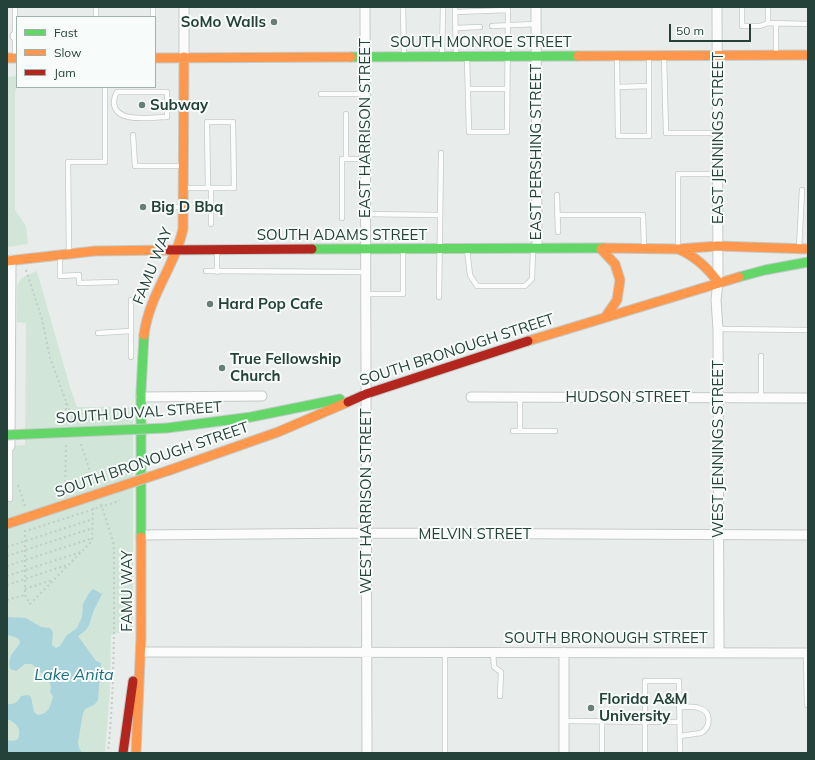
<!DOCTYPE html>
<style>
body{margin:0}
#map{position:relative;width:815px;height:760px;overflow:hidden;background:#e8edeb;font-family:Mulish,sans-serif}
canvas{display:block}
.frame{position:absolute;inset:0;border:8px solid #24423a;pointer-events:none}
.legend{position:absolute;left:16px;top:16px;width:140px;height:72px;box-sizing:border-box;background:#f7fbf9;border:1px solid #a3b1ad;margin:0;padding:5px 7px;list-style:none;font-size:12px;color:#24423a}
.legend li{display:flex;align-items:center;gap:8px;height:20px}
.legend b{width:20px;border:1px solid #a3b1ad}
.scale{position:absolute;left:669px;top:24px;width:82px;height:18px;box-sizing:border-box;border:2px solid #24423a;border-top:0;padding-left:5px;font-size:12px;line-height:14px;white-space:nowrap;color:#24423a;-webkit-text-stroke:3px #f7fbf9;paint-order:stroke}
</style>
<div id="map">
<canvas width="815" height="760"></canvas>
<div class="frame"></div>
<ul class="legend">
<li><b style="height:5px;background:#63d668"></b>Fast</li>
<li><b style="height:5px;background:#ff974d"></b>Slow</li>
<li><b style="height:5px;background:#b3261e"></b>Jam</li>
</ul>
<div class="scale">50 m</div>
</div>
<script>
const c = document.querySelector('canvas').getContext('2d');
c.lineJoin = 'round';
function paint(path, color) { c.fillStyle = color; c.fill(path, 'evenodd'); }
function stroke(path, color, width, dash) { c.strokeStyle = color; c.lineWidth = width; c.lineCap = dash ? 'butt' : 'round'; c.setLineDash(dash || []); c.stroke(path); }
function write(font, color, halo, rows, align = 'center') {
  c.font = font + ' Mulish,sans-serif'; c.lineWidth = 4; c.setLineDash([]); c.textBaseline = 'middle'; c.strokeStyle = halo; c.fillStyle = color; for (const [text, x, y, turn = 0] of rows) {
    c.save(); c.translate(x, y); c.rotate((+turn || 0) * Math.PI / 180); c.textAlign = isNaN(turn) ? turn : align; if (halo) c.strokeText(text, 0, 0); c.fillText(text, 0, 0); c.restore();
  }
}
paint(new Path2D(`
 M17,76V86L15,92V210L26,226L28,244L7,247V77Z
 M37,271L70,387L77,407H129L133,410V626L126,631L111,635L110,691L105,753H7V446L25,445L26,323L17,322V288C18,277 28,275 37,271Z`), '#d1e6d8');
paint(new Path2D(`
 M93,589L102,594L94,610L89,625L86,630L78,636L96,661L101,663L98,700L94,705L85,709L83,713L78,742L79,748L82,753H7V740L13,741L18,739C22,729 17,723 7,719V704C14,705 18,702 21,696L28,695L31,697L34,712L38,715C49,714 51,705 53,696L50,692L51,686L48,680L32,664H25L16,671L10,669C9,664 9,660 11,656C15,647 31,639 7,635V617L26,618L41,627L50,628L53,632L52,645L56,648L60,646L66,636L77,628L82,617L83,604L89,593Z`), '#a9d4db');
const lane = new Path2D(`
 M96,7V17
 M153,7V17
 M403,7L404,55
 M455,7L456,53
 M742,7V26H760L768,23L808,24
 M768,7V23
 M455,12L508,10L507,132H469L467,58
 M492,26L536,24
 M455,28L480,27
 M456,41H508
 M442,53L443,7
 M776,54V23
 M15,57V7
 M617,57L618,136H649V58
 M664,57L666,133H718
 M618,87L649,86
 M468,89H507
 M117,92H167V117C152,117 117,124 114,104C114,100 114,96 117,92Z
 M321,94H365
 M167,107L182,106
 M346,114V159
 M133,135L135,166H182
 M186,188H234L233,122H207L208,188
 M211,188V224
 M557,195L558,232
 M154,207H182
 M365,214L440,215
 M557,215H643L644,249
 M342,218V159H365
 M678,247V174H718
 M799,248L802,190
 M467,249L470,275L477,286H525L532,279L533,250
 M69,252L68,162H105V87
 M60,256V276L79,275V283L116,282
 M206,271L365,272
 M217,272V251
 M366,294H403V249
 M439,297L441,153
 M131,300V357
 M718,329L808,330
 M98,333L131,331
 M761,397V356
 M513,431H555
 M520,431V397
 M10,446V499
 M445,652V753
 M493,652L494,667L501,672L500,696
 M806,653L807,705
 M679,707C685,707 693,706 699,708C712,712 711,727 701,733L680,736
 M564,721L679,722
 M602,721V753
 M645,753V681H679L680,753`);
const street = new Path2D(`
 M184,7V57
 M365,7L367,753
 M536,7L537,248
 M717,7L718,282L716,300L718,329L719,653
 M15,36H17
 M141,397L262,396
 M471,397L808,398
 M10,446L11,260
 M141,535L366,533L808,535
 M141,652L808,653
 M564,652V753`);
const fast = new Path2D(`
 M351,57L578,56
 M312,249L603,248
 M739,277L765,270L808,262
 M167,428L251,417L340,399
 M141,537V391L144,335`);
const slow = new Path2D(`
 M578,56L808,55
 M7,58H17
 M155,58L351,57
 M603,248L678,249L718,246L808,249
 M601,249L615,264L620,280L617,300L606,316
 M678,249C695,256 707,267 718,282
 M7,261L95,251L169,250
 M144,335C149,295 175,266 183,229L184,57
 M528,341L739,277
 M170,470L278,432L348,402
 M136,753L141,637V537`);
const jam = new Path2D(`
 M169,250L312,249
 M348,402L366,394L528,341
 M123,753L133,681`);
stroke(lane, '#c5cac8', 6);
stroke(street, '#c5cac8', 11);
stroke(fast, '#c3cbc8', 11);
stroke(slow, '#c3cbc8', 11);
stroke(jam, '#c3cbc8', 11);
stroke(new Path2D(`
 M26,270L42,319L50,358L73,420
 M66,420V403
 M81,444L94,483
 M18,485L25,506
 M65,492L66,443
 M101,504L113,541L114,549C114,617 115,685 108,753
 M25,530V595L30,604L92,541L93,507
 M29,530L119,501V500
 M7,547L93,519
 M7,556L93,528
 M7,566L93,538
 M7,576L81,552
 M7,585L67,565
 M25,589L52,580
 M7,600L25,595`), '#c3ccca', 2, [2, 3]);
stroke(lane, '#fcfcfc', 4.5);
stroke(street, '#fcfcfc', 9);
stroke(fast, '#63d668', 9);
stroke(slow, '#ff974d', 9);
stroke(jam, '#b3261e', 9);
const fastBridge = new Path2D(`
 M7,435L167,428`);
const slowBridge = new Path2D(`
 M7,524L170,470`);
stroke(fastBridge, '#c3cbc8', 11, []);
stroke(slowBridge, '#c3cbc8', 11, []);
stroke(fastBridge, '#63d668', 9);
stroke(slowBridge, '#ff974d', 9);
for (const [x, y, r, color] of [
 [274,22,4,"#697e78"],
 [142,105,4,"#697e78"],
 [143,207,4,"#697e78"],
 [210,304,4,"#697e78"],
 [222,368,4,"#697e78"],
 [591,708,4,"#697e78"]
]) { const dot = new Path2D(); dot.arc(x, y, r, 0, 2 * Math.PI); c.fillStyle = color; c.fill(dot); stroke(dot, '#f7fbf9', 1.5); }
write('bold 15px', '#24423a', '#f7fbf9', [
 ["SoMo Walls",266,22,"right"],
 ["Subway",150,105],
 ["Big D Bbq",151,207],
 ["Hard Pop Cafe",218,304],
 ["True Fellowship",230,359],
 ["Church",230,376],
 ["Florida A&M",599,699],
 ["University",599,716]
], 'left');
write('15px', '#24423a', '#f7fbf9', [
 ["SOUTH MONROE STREET",481,42],
 ["EAST HARRISON STREET",365,128,-90],
 ["EAST JENNINGS STREET",718,138,-90],
 ["EAST PERSHING STREET",536,152,-90],
 ["SOUTH ADAMS STREET",342,235],
 ["FAMU WAY",153,266,-68],
 ["SOUTH BRONOUGH STREET",457,350,-18],
 ["HUDSON STREET",628,397],
 ["SOUTH DUVAL STREET",139,413,-4],
 ["WEST JENNINGS STREET",718,449,-90],
 ["SOUTH BRONOUGH STREET",152,460,-19],
 ["WEST HARRISON STREET",366,501,-90],
 ["MELVIN STREET",475,534],
 ["FAMU WAY",127,591,-90],
 ["SOUTH BRONOUGH STREET",606,638]
]);
write('italic 16px', '#1c6f80', '#f7fbf9', [
 ["Lake Anita",74,675]
]);
</script>
